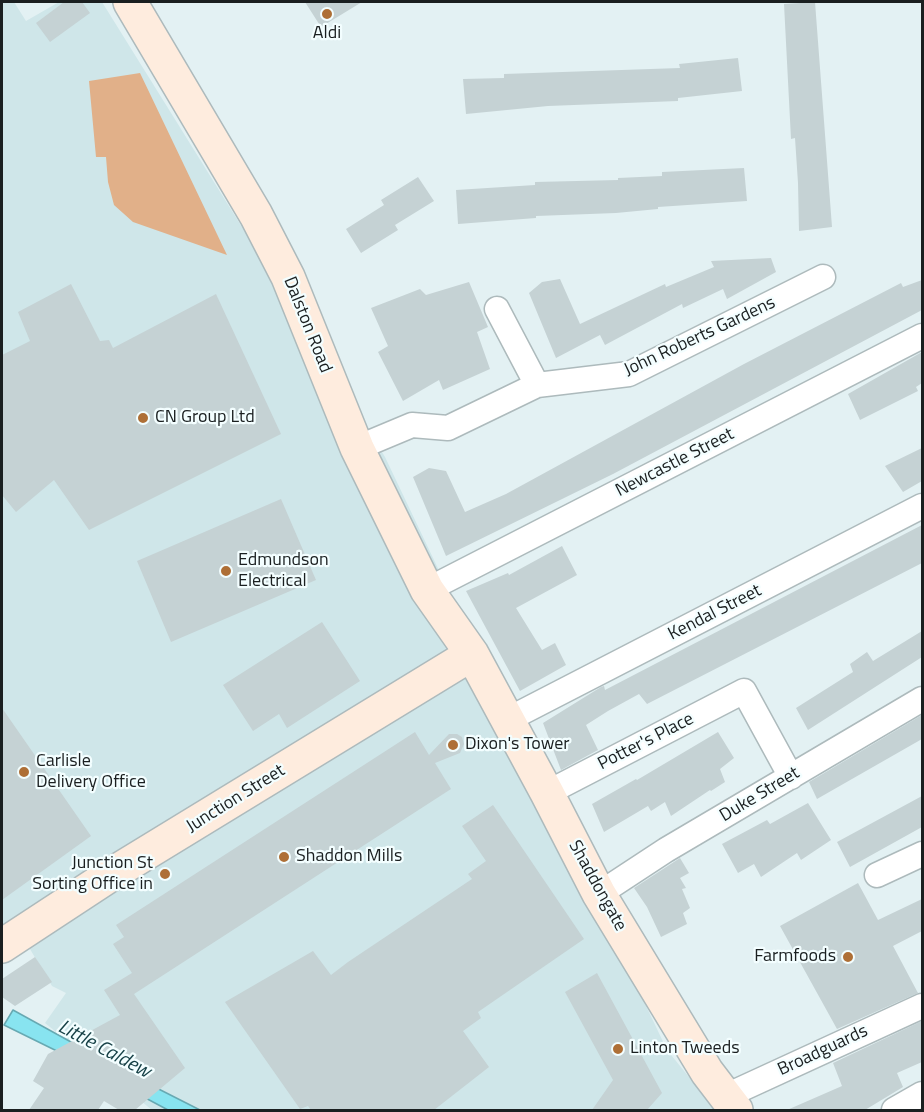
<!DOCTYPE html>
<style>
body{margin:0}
#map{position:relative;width:924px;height:1112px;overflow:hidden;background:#e3f1f3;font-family:"Titillium Web",sans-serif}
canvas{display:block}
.frame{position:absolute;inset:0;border:3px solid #1a1f20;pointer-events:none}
</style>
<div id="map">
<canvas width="924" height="1112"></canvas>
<div class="frame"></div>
</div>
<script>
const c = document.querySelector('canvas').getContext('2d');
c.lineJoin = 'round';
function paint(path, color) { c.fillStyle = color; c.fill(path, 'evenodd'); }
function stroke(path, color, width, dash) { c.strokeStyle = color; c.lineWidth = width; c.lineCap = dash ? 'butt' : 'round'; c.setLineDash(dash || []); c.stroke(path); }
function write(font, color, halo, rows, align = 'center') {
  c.font = font + ' "Titillium Web",sans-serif'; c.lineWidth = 4.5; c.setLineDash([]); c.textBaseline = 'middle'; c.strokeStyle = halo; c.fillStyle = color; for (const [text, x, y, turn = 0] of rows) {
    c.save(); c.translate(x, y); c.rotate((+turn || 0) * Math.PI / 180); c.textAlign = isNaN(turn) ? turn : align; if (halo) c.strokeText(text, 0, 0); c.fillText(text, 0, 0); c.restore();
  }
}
paint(new Path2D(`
 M2,2H14L26,21L59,2H102L385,457L667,1050L716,1110H152L45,1023L66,993L52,986L21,934L2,946Z`), '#cfe6e9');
paint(new Path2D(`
 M140,73L227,255L133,222L114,205L108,182L106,157H96L89,81Z`), '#e1b089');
const water = new Path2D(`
 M13,1010L129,1074L200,1110H168L67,1056L4,1025Z`);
paint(water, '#88e4f0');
stroke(water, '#67a9b2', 1.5);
paint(new Path2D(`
 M64,2H82L90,13L50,42L36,23Z
 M305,2H362L321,27Z
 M815,2L832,227L799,231L798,183L795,138L791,139L784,4Z
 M738,58L742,91L678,98V101L548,106L466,114L463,79L504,78V74L680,68L679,64Z
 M744,168L747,201L658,207V209L616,213L536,216V218L458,224L456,190L535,185V182L618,180V178L662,176V172Z
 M418,177L434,201L395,225L398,230L361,253L346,229L384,205L381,200Z
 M771,258L776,272L727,299L723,289L683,308L682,304L605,345L600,335L556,358L529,293L542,282L560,279L580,324L665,284L666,287L714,267L711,261Z
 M922,280V310L613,474L446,556L413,477L429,468L446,471L465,512L506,494L744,364L901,283L903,287Z
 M469,282L488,327L477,332L490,369L443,390L439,380L403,401L378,352L388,346L371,308L420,289L426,295Z
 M71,284L100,341L109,340L113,348L216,294L281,434L89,530L54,480L16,512L2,495V355L30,341L18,312Z
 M922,352V383L916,387L918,391L860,420L848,394Z
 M922,448V481L903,492L885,466Z
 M281,499L316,580L171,642L137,561Z
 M922,525V563L647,704L639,694L608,711L586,725L598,750L561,770L543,723L601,687L604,686L605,690Z
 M562,546L577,575L516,608L542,650L555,643L566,665L520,691L466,591L508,573L509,575Z
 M322,622L360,681L287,728L279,714L253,731L223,685Z
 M922,631V657L808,730L796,708L853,672L850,664L867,652L873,661Z
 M2,708L91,836L2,900Z
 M922,715V739L817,799L809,782Z
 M415,732L429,755L449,734H457L462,737L464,744L460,753L435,763L451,789L134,994L185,1068L135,1110H119L104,1101L98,1110H29L44,1088L33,1081L48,1054L120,1015L104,990L132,973L113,944L124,937L116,925Z
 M718,732L734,758L720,769L725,782L711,791L710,790L671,816L665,802L651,811L648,806L604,832L592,804L636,779L637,780Z
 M922,796V827L850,867L837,842Z
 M808,803L831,840L801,860L797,853L761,877L754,864L738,873L722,844L767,820L770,824Z
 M493,805L584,939L478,1012L481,1018L463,1031L489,1067L434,1110H311L308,1106L300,1109L225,1002L313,951L331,975L348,962L472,879L468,874L486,861L462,826Z
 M680,858L689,873L680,878L686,888L682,889L690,908L683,913L687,924L661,937L647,907L634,888Z
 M858,883L878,920L922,899V931L893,946L918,993L837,1029L780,926Z
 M35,957L52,982L15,1006L2,997V979Z
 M597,973L662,1093L647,1110H592L613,1080L565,992Z
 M922,1021V1062L897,1073L903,1087L865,1110H787L842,1086L833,1063Z`), '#c5d2d4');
const street = new Path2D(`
 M497,309L537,385
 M357,448L412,425L448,428L537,385L629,374L823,277
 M427,590L922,336
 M507,720L922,506
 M547,793L744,691L791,777
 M877,875L922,854
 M599,894L666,850L922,699
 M724,1097L922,1006
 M894,1110L922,1094`);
const secondary = new Path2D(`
 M130,2L256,215L288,277L357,448L427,590L472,654L547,793L599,894L707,1072L736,1110
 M2,946L107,877L472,654`);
stroke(street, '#adbabc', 27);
stroke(secondary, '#adbabc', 36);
stroke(street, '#fff', 24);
stroke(secondary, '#feecde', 33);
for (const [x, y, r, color] of [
 [327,14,6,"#ae6f36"],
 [143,418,6,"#ae6f36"],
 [226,571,6,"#ae6f36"],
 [453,745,6,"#ae6f36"],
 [24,772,6,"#ae6f36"],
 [284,857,6,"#ae6f36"],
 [165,874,6,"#ae6f36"],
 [848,957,6,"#ae6f36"],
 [618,1049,6,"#ae6f36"]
]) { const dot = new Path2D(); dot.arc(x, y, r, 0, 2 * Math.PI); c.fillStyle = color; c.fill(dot); stroke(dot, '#f3feff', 2); }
write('18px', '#1a1f20', '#f3feff', [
 ["Aldi",327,34,"center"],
 ["CN Group Ltd",155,418],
 ["Edmundson",238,561],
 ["Electrical",238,582],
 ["Dixon's Tower",465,745],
 ["Carlisle",36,762],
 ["Delivery Office",36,783],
 ["Shaddon Mills",296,857],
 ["Junction St",153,864,"right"],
 ["Sorting Office in",153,885,"right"],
 ["Farmfoods",836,957,"right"],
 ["Linton Tweeds",630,1049]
], 'left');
write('18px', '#1a1f20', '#f3feff', [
 ["Dalston Road",307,325,68],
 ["John Roberts Gardens",700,337,-25],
 ["Newcastle Street",675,463,-27],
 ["Kendal Street",715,613,-27],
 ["Potter's Place",646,742,-27],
 ["Duke Street",760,795,-31],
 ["Junction Street",236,799,-32],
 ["Shaddongate",597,886,61],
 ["Broadguards",823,1051,-25]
]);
write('italic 20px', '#143f45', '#f3feff', [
 ["Little Caldew",104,1050,28]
]);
</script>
